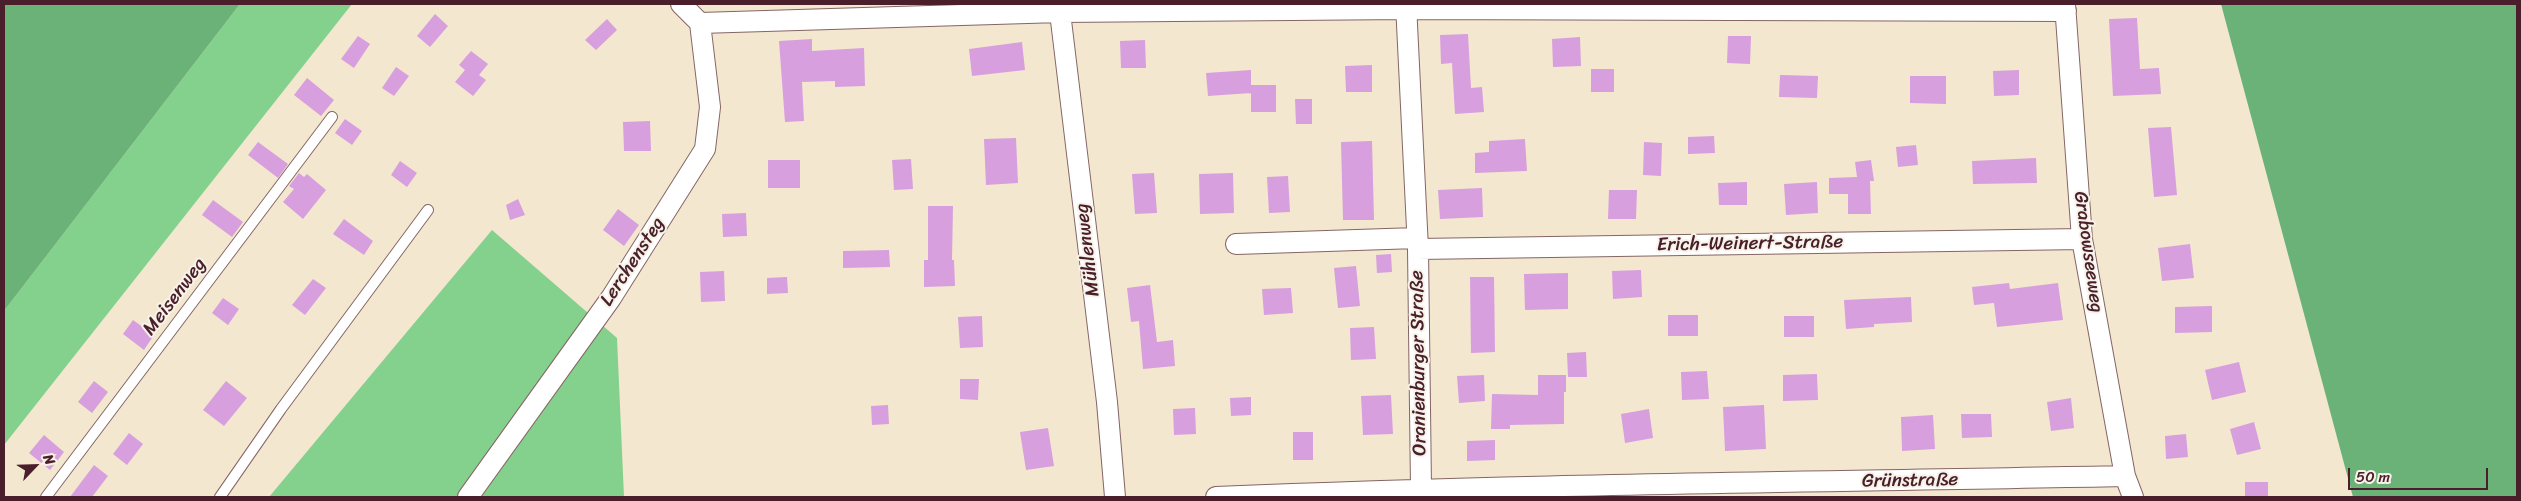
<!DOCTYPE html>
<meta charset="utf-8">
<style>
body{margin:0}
#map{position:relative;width:2521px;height:501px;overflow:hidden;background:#f3e7d0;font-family:Sriracha,sans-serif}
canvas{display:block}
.frame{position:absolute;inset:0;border:5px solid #4a1f2b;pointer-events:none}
.north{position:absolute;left:10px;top:441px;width:50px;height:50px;-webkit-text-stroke:4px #f7f3e8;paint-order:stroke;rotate:66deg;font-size:14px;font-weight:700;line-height:20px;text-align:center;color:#4a1f2b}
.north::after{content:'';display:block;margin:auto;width:18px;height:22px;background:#4a1f2b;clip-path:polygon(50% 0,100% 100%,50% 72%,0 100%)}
.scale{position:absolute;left:2348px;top:468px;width:140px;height:22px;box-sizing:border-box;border:2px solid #4a1f2b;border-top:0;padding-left:6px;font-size:15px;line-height:18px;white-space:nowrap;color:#4a1f2b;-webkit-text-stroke:4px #f7f3e8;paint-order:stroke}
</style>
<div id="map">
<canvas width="2521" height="501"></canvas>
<div class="frame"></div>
<div class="north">N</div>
<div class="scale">50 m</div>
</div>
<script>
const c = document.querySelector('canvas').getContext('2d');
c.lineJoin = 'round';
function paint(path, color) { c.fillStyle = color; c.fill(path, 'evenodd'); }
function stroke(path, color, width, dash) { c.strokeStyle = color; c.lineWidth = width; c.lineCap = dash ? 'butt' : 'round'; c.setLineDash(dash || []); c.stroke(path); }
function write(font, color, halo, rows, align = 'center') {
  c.font = font + ' Sriracha,sans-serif'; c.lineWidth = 4; c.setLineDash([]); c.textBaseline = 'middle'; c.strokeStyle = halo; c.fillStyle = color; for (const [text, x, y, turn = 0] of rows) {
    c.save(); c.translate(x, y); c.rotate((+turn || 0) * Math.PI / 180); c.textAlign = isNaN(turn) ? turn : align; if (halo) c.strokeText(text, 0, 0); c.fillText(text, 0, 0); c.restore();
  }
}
paint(new Path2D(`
 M240,4H352L4,445V311Z
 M492,230L617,338L624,497H269Z`), '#84d08d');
paint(new Path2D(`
 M4,4H240L4,311Z
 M2221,4H2517V497H2353Z`), '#6bb278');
paint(new Path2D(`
 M435,14L448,26L430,47L417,36Z
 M2137,18L2140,69L2159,68L2161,94L2113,96L2109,19Z
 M607,19L617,30L596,50L585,40Z
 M1468,34L1471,88L1482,87L1484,112L1455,114L1452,63L1441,64L1440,35Z
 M358,36L370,44L354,68L341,59Z
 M1728,36H1751L1750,64L1727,63Z
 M1580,37L1581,66L1553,67L1552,39Z
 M812,39V51L864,48L865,86L835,87V81L802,82L804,121L785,122L779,41Z
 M1145,40L1146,68H1121L1120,41Z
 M1022,42L1025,70L972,76L969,49Z
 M471,51L488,64L479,75L486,80L473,96L455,82L465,70L459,65Z
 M1372,65V92H1346L1345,66Z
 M396,67L409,76L394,96L382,88Z
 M1591,69H1614V92H1591Z
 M1251,70V93L1208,96L1206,73Z
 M2019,70V95L1994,96L1993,71Z
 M1780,75L1818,76L1817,98L1779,97Z
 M1910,76H1946V104L1910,103Z
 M307,78L334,100L321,116L294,95Z
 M1251,85H1276V112H1251Z
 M1295,99H1312V124H1296Z
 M345,119L362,131L352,145L335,133Z
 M650,121L651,151H624L623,122Z
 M2171,127L2177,195L2154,197L2148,128Z
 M1714,136L1715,153L1688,154V137Z
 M1016,138L1018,183L986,185L984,139Z
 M1525,139L1527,171L1475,173V153L1489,152V141Z
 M1372,141L1374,220H1343L1341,142Z
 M258,142L288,164L278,178L248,155Z
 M1644,142L1662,143L1661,176L1643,175Z
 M1916,145L1918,165L1898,167L1896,147Z
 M2036,158L2037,183L1973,184L1972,161Z
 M911,159L913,189L894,190L892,160Z
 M768,160H800V188H768Z
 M1871,160L1874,181H1870L1871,214H1848V194H1829V178L1857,177L1855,162Z
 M400,161L417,173L407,187L391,175Z
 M299,173L304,177L307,174L326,190L303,219L283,202L294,189L289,186Z
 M1154,173L1157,213L1135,214L1132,174Z
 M1233,173L1234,213L1200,214L1199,174Z
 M1288,176L1290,212L1269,213L1267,177Z
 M1747,182V205H1719L1718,183Z
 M1817,182L1818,213L1786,215L1784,184Z
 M1482,188L1483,217L1440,219L1438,190Z
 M1609,190H1637L1636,219H1608Z
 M518,199L525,215L510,220L506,205Z
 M213,200L243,222L232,237L202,215Z
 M928,206H953L952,260H954L955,286L924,287V260H928Z
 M618,209L639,225L624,246L603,230Z
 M746,213L747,236L723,237L722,214Z
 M344,219L373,241L364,255L333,234Z
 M2190,244L2194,278L2162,281L2158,248Z
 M889,250L890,267L843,268V251Z
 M1391,254L1392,272L1377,273L1376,255Z
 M1356,266L1360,306L1338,308L1334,268Z
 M1641,270L1642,297L1613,299L1612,271Z
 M724,271L725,301L701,302L700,272Z
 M1568,273V309L1525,310L1524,274Z
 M787,277L788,293L767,294V278Z
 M1470,277H1494L1495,352L1471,353Z
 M313,279L326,288L305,315L292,305Z
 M2009,283L2010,289L2058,283L2063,320L1997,327L1994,303L1974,305L1972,287Z
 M1150,285L1157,342L1173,340L1175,366L1143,369L1139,321L1131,322L1127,288Z
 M1291,288L1293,313L1264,315L1262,289Z
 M1911,297L1912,322L1874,324V327L1846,329L1844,300Z
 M223,298L239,309L228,325L212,313Z
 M2212,306V332L2175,333V307Z
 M1668,315H1698V336H1668Z
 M982,316L983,347L960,348L958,317Z
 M1784,316H1814V337H1784Z
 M133,320L154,335L144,350L123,334Z
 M1374,327L1376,359L1351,360L1350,328Z
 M1586,352L1587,377H1568L1567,353Z
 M2239,362L2246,392L2212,400L2205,370Z
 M1707,371L1709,399L1682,400L1681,372Z
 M1817,374L1818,400L1783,401V375Z
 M1484,375L1485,401L1459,403L1457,376Z
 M1538,375H1566V392H1564V424L1510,425V429H1491L1492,394L1538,395Z
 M960,379H979L978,400L960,399Z
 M94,381L108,392L92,413L78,402Z
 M226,381L247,398L224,426L203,410Z
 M1391,395L1393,434L1363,435L1361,396Z
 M1251,397V415L1231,416L1230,398Z
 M2071,398L2074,428L2051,431L2047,402Z
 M888,405L889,424L872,425L871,406Z
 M1764,405L1766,449L1725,451L1723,407Z
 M1195,408L1196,434L1174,435L1173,409Z
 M1649,409L1653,438L1625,443L1621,414Z
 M1961,414H1991L1992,437L1962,438Z
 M1933,415L1935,449L1902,451L1901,417Z
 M2254,422L2261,449L2237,455L2230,429Z
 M1048,428L1054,466L1026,470L1020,432Z
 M1293,432H1313V460H1293Z
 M129,433L143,444L127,465L113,454Z
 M2186,434L2188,457L2166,459L2165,436Z
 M44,435L64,452L50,470L29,453Z
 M1495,440V460L1467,461V441Z
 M94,465L108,476L92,497H70Z
 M2245,482H2268V497H2245Z`), '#d79fdd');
const service = new Path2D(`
 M46,497L332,117
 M220,497L281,409L428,210`);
const minor = new Path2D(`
 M1059,4L1107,402L1115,497
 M1406,4L1418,249L1421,488
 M2065,4L2082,239L2125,476L2133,497
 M700,23L1060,12L1406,9L2066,11
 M1236,244L1417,238
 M1418,249L2082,239
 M468,497L611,298L705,149L710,107L700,23L681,4
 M1216,497C1519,484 1822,482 2125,476`);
stroke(service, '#856565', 12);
stroke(minor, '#856565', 22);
stroke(service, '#fff', 10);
stroke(minor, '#fff', 20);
write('19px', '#4a1f2b', '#f7f3e8', [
 ["Erich-Weinert-Straße",1750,244,-1],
 ["Mühlenweg",1088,250,-97],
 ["Grabowseeweg",2088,252,82],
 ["Lerchensteg",633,262,-57],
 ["Meisenweg",175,297,-53],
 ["Oranienburger Straße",1419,363,-91],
 ["Grünstraße",1910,481,-1]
]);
</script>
